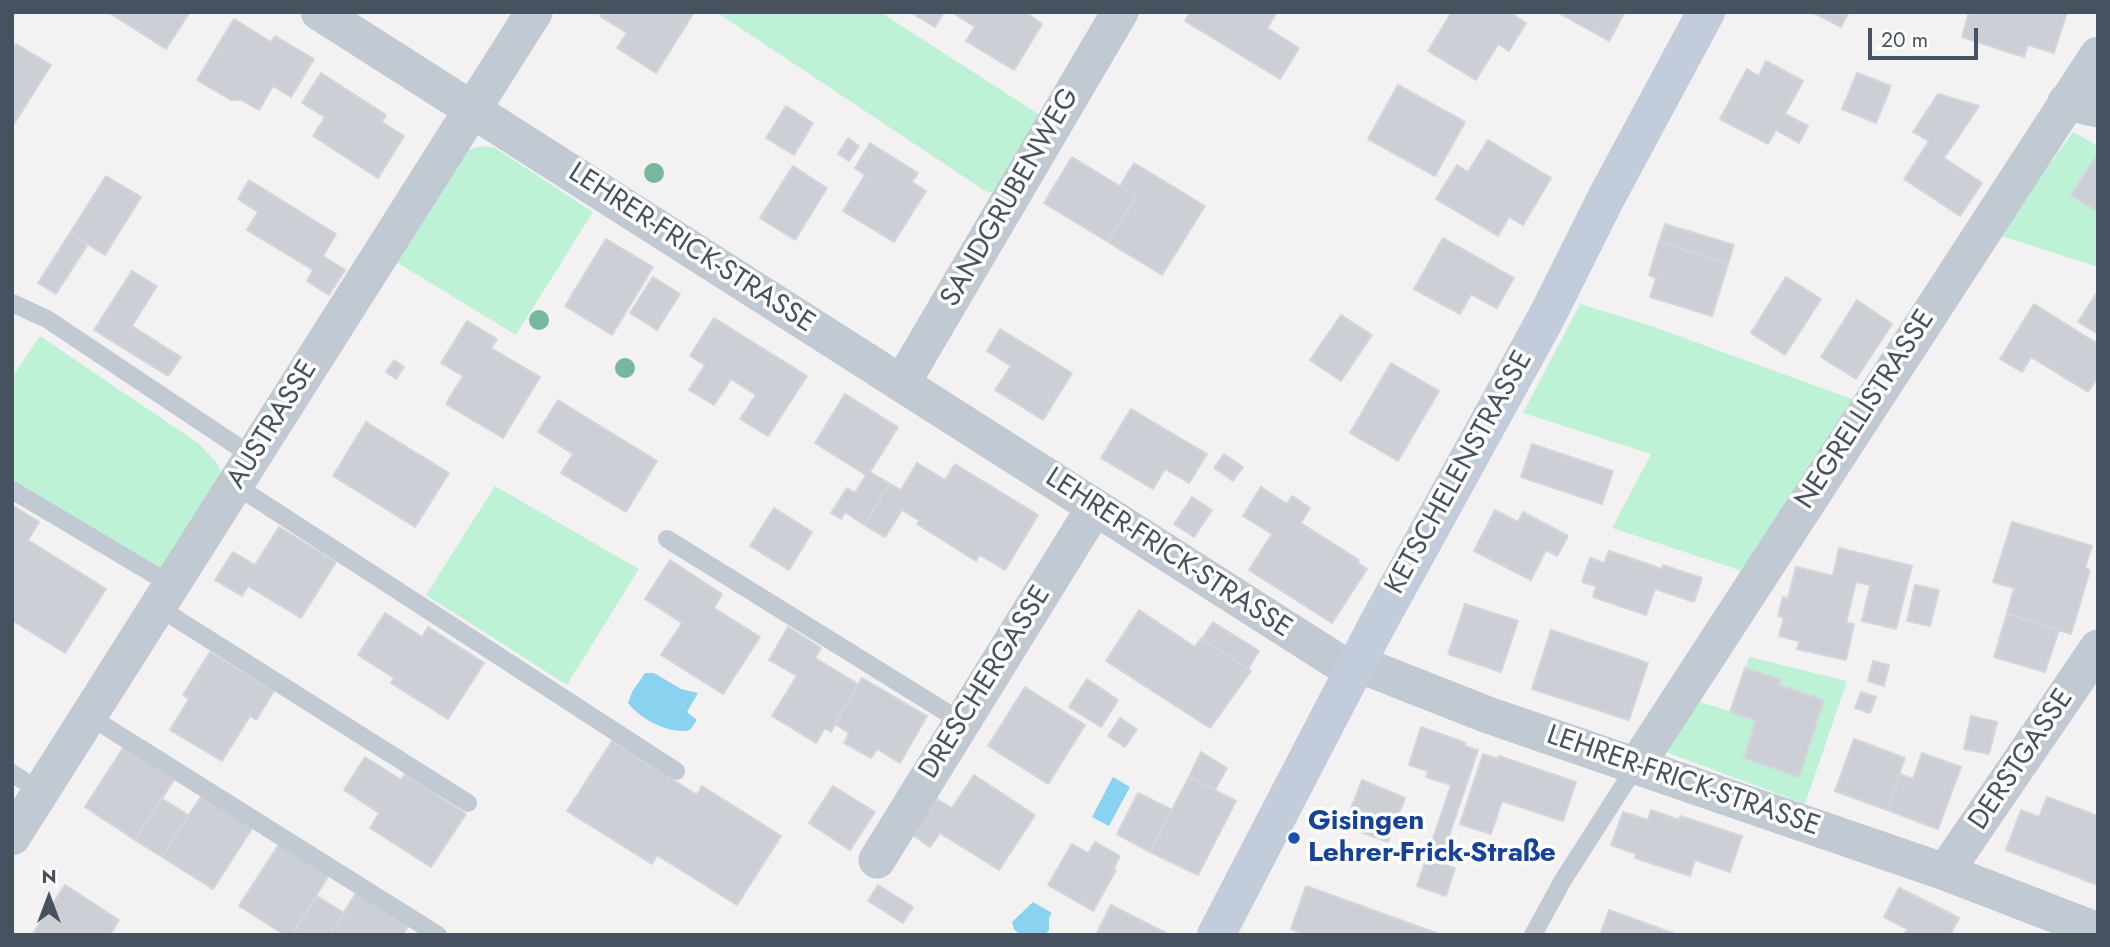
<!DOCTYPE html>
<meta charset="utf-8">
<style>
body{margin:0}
#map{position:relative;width:2110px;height:947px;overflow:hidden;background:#f3f1f1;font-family:Jost,sans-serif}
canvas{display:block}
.frame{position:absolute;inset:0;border:14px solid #475260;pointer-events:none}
.north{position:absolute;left:14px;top:863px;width:70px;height:70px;-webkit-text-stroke:5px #fff;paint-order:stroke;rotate:0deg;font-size:19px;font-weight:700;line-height:28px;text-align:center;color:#475260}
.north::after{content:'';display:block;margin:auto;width:24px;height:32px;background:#475260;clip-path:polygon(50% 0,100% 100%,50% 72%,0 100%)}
.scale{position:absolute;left:1868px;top:28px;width:110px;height:32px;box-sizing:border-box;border:4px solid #475260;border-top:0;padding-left:9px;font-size:21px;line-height:24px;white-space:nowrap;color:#475260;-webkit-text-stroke:5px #fff;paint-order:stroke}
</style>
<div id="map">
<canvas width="2110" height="947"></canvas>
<div class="frame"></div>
<div class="north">N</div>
<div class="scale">20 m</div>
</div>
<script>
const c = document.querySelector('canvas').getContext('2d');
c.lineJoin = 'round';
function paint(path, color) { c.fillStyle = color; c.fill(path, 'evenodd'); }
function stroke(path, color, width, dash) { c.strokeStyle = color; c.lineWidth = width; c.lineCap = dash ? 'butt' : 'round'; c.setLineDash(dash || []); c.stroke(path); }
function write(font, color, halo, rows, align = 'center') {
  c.font = font + ' Jost,sans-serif'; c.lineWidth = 7; c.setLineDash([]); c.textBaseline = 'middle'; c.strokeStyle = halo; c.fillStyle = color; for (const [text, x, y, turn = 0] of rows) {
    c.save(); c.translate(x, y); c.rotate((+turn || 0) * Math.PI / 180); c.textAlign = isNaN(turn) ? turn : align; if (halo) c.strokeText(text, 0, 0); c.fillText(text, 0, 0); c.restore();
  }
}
paint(new Path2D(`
 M716,12H880L1043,117L996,192H987Z
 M2073,132L2098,146V153L2071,194L2098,212V267L1998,235Z
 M481,146L495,148L593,212L516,335L396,262L468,150Z
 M1580,304L1648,325L1860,402L1748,573L1612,528L1651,454L1523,413Z
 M40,336L198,443L217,463L223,476L163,570L12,480V377Z
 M495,486L639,569L567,685L426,595Z
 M1749,657L1847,681L1805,804L1666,752L1691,703L1701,702L1756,720L1744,758L1798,777L1824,700L1779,685L1780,679L1745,668Z`), '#bef2d6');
paint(new Path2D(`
 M645,673H654L681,689L698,693L687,712L697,720L690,730C670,735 640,719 628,703L632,692Z
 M1113,777L1130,787L1109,826L1092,817Z
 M1033,902L1052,913L1049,917V930L1045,935H1020L1014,929L1012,922Z`), '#89d3f1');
const building = new Path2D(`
 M108,12H190L166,49Z
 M602,12H690L693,14L656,73L617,48L627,33L600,16Z
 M910,12H944L935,27Z
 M952,12H1025L1042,24L1014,70L966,41L975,27Z
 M1190,12H1277L1267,28L1299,48L1280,79L1185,21Z
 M1452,12H1509L1526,23L1509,51L1498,44L1476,80L1428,51Z
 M1557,12H1625L1609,41Z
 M1812,12H1849L1841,27Z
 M1969,12H2067L2054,53L2028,45L2024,57L1962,37Z
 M234,19L271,42L275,36L314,59L291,97L273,86L259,110L241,100H231L197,80Z
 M16,44L51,65L12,127V51Z
 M1766,61L1803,81L1785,114L1808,126L1799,143L1776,130L1768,144L1720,119L1747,69L1759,76Z
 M321,73L386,115L382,122L404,136L378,178L313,136L325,117L302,103Z
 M1857,73L1891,86L1876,123L1842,109Z
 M1398,85L1465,122L1435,176L1368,139Z
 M1938,94L1979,106L1944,158L1982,183L1960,216L1904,179L1929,141L1913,132Z
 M786,106L813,123L794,155L766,138Z
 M848,138L859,146L849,161L838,154Z
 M1488,140L1551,178L1523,225L1509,217L1498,236L1436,199L1457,165L1468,172Z
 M870,143L918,173L912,182L926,191L894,242L843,211L865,175L855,168Z
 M2098,153V212L2071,195Z
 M1072,157L1136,196L1108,242L1044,203Z
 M1134,163L1205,206L1162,275L1108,242L1136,196L1120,186Z
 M793,166L827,188L795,240L760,218Z
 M106,176L141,197L105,255L70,233Z
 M249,180L336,234L323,256L345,270L329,295L307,281L313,270L247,230L258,212L238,199Z
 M1665,224L1734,245L1728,264L1659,242Z
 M70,233L88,244L56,294L38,283Z
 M1443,238L1514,278L1497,308L1471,294L1460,314L1414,289Z
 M606,239L653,267L612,335L565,306Z
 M1659,242L1728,264L1712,316L1650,297L1656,278L1649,275Z
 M132,271L157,286L132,326L181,357L168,376L94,330Z
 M653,277L680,294L657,330L630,313Z
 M1786,277L1821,299L1785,355L1751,333Z
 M2098,291V334L2078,322Z
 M1857,300L1892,324L1856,379L1821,357Z
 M2034,304L2098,344V377L2088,392L2031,357L2022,372L2000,359Z
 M1341,315L1372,335L1341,381L1310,360Z
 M714,318L807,376L768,436L740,419L756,395L731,379L714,405L689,390L705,365L690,356Z
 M467,321L497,339L491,348L540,377L503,438L446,404L463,376L441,363Z
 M1000,329L1072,373L1043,420L995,390L1011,366L987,351Z
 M394,360L404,367L396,379L386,372Z
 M1391,363L1439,391L1398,461L1350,433Z
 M845,394L898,427L870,472L890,484L864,525L845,512L841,519L831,513L847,488L855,493L866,475L815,443Z
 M558,400L657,461L626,512L561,473L573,454L538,432Z
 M1131,409L1207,454L1189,483L1165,469L1153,489L1101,458Z
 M366,422L449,473L415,527L333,476Z
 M1532,444L1613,471L1602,504L1521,477Z
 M1224,454L1243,467L1233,481L1214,468Z
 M917,463L945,480L955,464L1038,515L1005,570L980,555L976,561L917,524L920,521L902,510L885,537L864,525L890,484L901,490Z
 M1261,487L1287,504L1292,496L1310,508L1301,523L1359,560L1358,563L1367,569L1332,623L1249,570L1272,534L1243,516Z
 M1192,497L1212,510L1194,537L1174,524Z
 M12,505L39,522L28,540L106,589L65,653L12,620Z
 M774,508L812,532L789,570L750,546Z
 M1495,510L1518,522L1523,512L1568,536L1557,556L1546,550L1531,580L1474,551Z
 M2012,522L2092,546L2085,568L2090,570L2071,634L2007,614L2014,588L1993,582Z
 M279,527L336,562L301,618L248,586L242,596L215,580L233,552L255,565Z
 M1839,548L1912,566L1896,629L1862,621L1870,585L1856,582L1846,623L1854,624L1846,660L1797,649L1799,641L1779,636L1784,618L1778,616L1783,597L1788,598L1796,567L1833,576Z
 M1609,551L1662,569L1663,565L1702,578L1694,602L1655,589L1646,615L1593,597L1596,586L1582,582L1590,558L1604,563Z
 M670,560L722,594L714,608L760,637L723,694L661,655L682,623L645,599Z
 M1915,585L1939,590L1930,626L1907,621Z
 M1465,604L1518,621L1501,672L1448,654Z
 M1139,610L1195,647L1201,638L1251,671L1210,728L1106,661Z
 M385,613L422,637L428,627L484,663L448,719L391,683L394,678L358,655Z
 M2007,614L2059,630L2045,672L1994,657Z
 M1213,622L1259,651L1248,669L1202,639Z
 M788,627L821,648L815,658L858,684L831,732L825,728L816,743L772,716L797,676L769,660Z
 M1551,630L1648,663L1629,720L1532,689Z
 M210,652L274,691L256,720L250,716L222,761L170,730L189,699L183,695Z
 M1873,661L1889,665L1884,686L1868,681Z
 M1745,668L1780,679L1779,685L1824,700L1799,777L1744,758L1756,720L1730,712Z
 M862,678L927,716L900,763L877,749L871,758L844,743L849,733L835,724Z
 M1087,679L1118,700L1101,727L1069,707Z
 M1025,687L1085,725L1048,784L988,746Z
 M1861,692L1876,697L1870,713L1855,708Z
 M1971,716L1997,722L1989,754L1964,749Z
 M1120,718L1137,729L1125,747L1108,736Z
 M1421,727L1466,743L1464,746L1478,750L1440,863L1455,868L1446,896L1417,886L1451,785L1426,777L1428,771L1409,765Z
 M1854,739L1905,758L1887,810L1835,791Z
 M612,741L697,795L702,786L781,836L737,905L657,855L652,864L567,811Z
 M125,745L176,777L135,840L85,807Z
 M1201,752L1227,768L1215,790L1189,777Z
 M1922,753L1961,767L1938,829L1887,810L1900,774L1913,779Z
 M1483,754L1498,759L1499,756L1576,782L1563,821L1502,801L1491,834L1460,824Z
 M365,757L401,780L405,774L466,814L431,867L370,828L379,813L344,790Z
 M974,775L1035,815L999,870L940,833L930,847L911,834L935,798L952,808Z
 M1189,777L1236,801L1198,875L1150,852Z
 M1362,780L1405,798L1388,842L1344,826Z
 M833,786L875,812L850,850L809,823Z
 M1138,793L1172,810L1150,852L1117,834Z
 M202,795L253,827L213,889L162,857Z
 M2047,797L2098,816V885L2006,850L2021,810L2039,817Z
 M161,798L188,815L162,857L135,840Z
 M1651,810L1679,820L1680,816L1742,836L1730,872L1695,860L1690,876L1635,858L1636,854L1611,845L1623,812L1648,820Z
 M1095,842L1120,856L1113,869L1116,870L1093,911L1048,885L1072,844L1088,853Z
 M279,844L329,875L292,935H285L239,906Z
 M65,885L119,920L110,935H32Z
 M878,885L913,907L903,923L868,901Z
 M1306,886L1442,935H1306L1291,929Z
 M1899,888L1959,918L1950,935H1904L1907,929L1884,917Z
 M356,893L408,926L403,935H330Z
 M317,896L344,913L330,935H292Z
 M1111,905L1166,933L1165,935H1096Z
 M1609,910L1678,935H1600Z`);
paint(building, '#cccfd6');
stroke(building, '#d4d6dc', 2);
stroke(new Path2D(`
 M12,303L47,319L252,456
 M235,485L676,771
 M12,490L172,585
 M667,539L962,722
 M158,607L468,803
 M89,716L438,935
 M12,773L41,792
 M1533,935L1563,880L1636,766`), '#c1cad3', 18);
stroke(new Path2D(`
 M319,12L1338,662L1371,669L1488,715L1945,872L2098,931
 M2066,102L2098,109
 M902,383L1120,12
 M1636,766L2098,55
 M12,837L534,12
 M877,860L1095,507
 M1945,872L2098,648`), '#c1cad3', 37);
stroke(new Path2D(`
 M1216,935L1377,625L1546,318L1606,198L1706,12`), '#c3ccda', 38);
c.fillStyle = '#77b79c';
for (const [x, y] of [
 [654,173],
 [539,320],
 [625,368]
]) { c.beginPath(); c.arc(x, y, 10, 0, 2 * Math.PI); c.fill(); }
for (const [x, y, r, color] of [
 [1294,838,7,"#1a4fb4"]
]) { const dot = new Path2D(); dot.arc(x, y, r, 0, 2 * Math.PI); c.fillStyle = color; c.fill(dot); stroke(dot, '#fff', 2.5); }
write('28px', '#475260', '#fff', [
 ["SANDGRUBENWEG",1011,198,-60],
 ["LEHRER-FRICK-STRASSE",691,249,33],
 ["NEGRELLISTRASSE",1866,410,-57],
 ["AUSTRASSE",273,425,-58],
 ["KETSCHELENSTRASSE",1460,473,-61],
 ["LEHRER-FRICK-STRASSE",1168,554,33],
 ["DRESCHERGASSE",986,683,-58],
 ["DERSTGASSE",2022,760,-56],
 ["LEHRER-FRICK-STRASSE",1683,782,19]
]);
write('bold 28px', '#164399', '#fff', [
 ["Gisingen",1308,822],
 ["Lehrer-Frick-Straße",1308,854]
], 'left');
</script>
